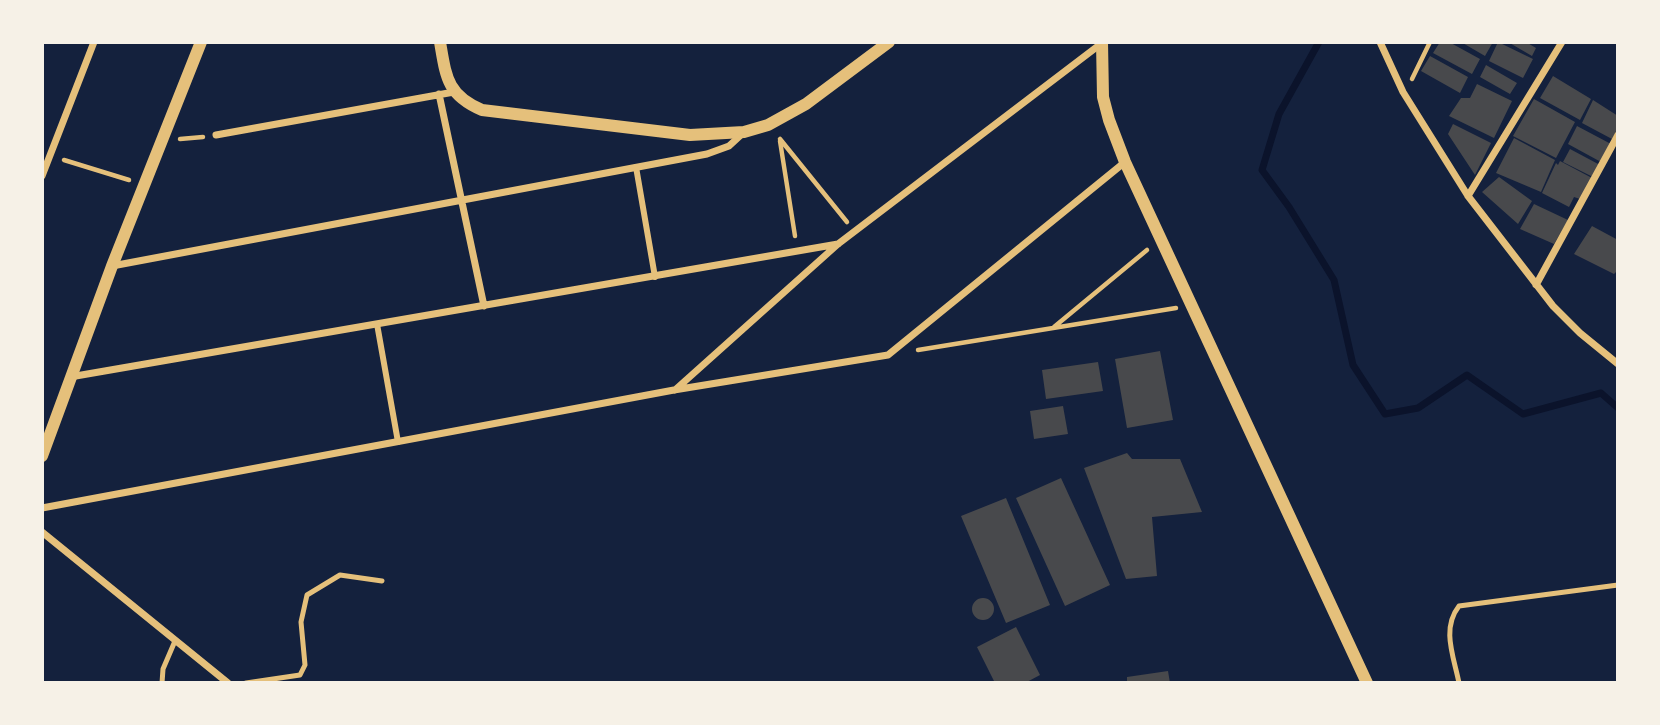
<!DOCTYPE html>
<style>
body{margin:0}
#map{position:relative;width:1660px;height:725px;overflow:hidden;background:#14213d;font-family:Lato,sans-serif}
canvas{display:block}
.frame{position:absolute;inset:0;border:44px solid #f6f1e7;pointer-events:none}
</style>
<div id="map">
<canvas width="1660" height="725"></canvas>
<div class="frame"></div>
</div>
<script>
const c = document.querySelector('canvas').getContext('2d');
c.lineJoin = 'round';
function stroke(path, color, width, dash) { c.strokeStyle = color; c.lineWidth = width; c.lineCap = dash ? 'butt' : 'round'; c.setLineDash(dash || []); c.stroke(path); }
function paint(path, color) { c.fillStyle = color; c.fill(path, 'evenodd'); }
stroke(new Path2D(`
 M1319,42L1279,114L1262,170L1289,207L1334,280L1353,365L1385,414L1418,408L1467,375L1523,414L1601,393L1618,408`), '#0b132b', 7);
paint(new Path2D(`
 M1440,42H1449L1480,59L1472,74L1433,53Z
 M1461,42H1493L1485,56Z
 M1498,42L1533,59L1523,78L1489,61Z
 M1508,42H1526L1536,48L1532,56Z
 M1430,56L1468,77L1460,93L1421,71Z
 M1486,65L1517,83L1510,94L1480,77Z
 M1553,76L1591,99L1580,120L1540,98Z
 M1477,84L1512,101L1494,138L1449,116L1461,98H1470Z
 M1534,99L1575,122L1556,158L1513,136Z
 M1593,100L1618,116V130L1612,139L1582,123Z
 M1453,124L1491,143L1475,175L1448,134Z
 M1577,126L1611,144L1601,162L1568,144Z
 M1514,138L1555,160L1541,192L1496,173Z
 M1570,149L1600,165L1593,177L1563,162Z
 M1560,161L1592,178L1580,199L1574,197L1569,207L1542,193L1556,163L1558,165Z
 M1499,177L1532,201L1518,224L1482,192Z
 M1534,204L1568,220L1554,244L1520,229Z
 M1592,226L1618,240V270L1614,274L1574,254Z
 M1160,351L1173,420L1127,428L1115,359Z
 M1098,362L1103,391L1046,399L1042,370Z
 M1063,406L1068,434L1034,439L1030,411Z
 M1127,453L1132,459H1180L1202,512L1152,517L1157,576L1126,579L1084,468Z
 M1061,478L1110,585L1065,606L1016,498Z
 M1006,498L1050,605L1006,623L961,516Z
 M972 609a11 11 0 1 1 22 0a11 11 0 1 1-22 0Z
 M1016,627L1040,675L1025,683H995L977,647Z
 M1168,671L1170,683H1127V677Z`), '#48494c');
stroke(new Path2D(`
 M1412,79L1430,42
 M180,139L203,137
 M780,139L847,222
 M780,141L795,236
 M64,160L129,180
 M1054,327L1147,250
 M918,350L1176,308`), '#e5c07b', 4.5);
stroke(new Path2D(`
 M162,683L163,669L175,641
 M246,683L300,675L305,665L301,622L307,595L340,575L382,581
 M1459,683C1454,657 1441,629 1459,606L1618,585`), '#e5c07b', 5);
stroke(new Path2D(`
 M636,167L655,277
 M377,324L398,442`), '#e5c07b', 6);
stroke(new Path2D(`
 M1380,42L1403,92L1468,196L1553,306L1580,333L1618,364
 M439,94L484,306
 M216,135L454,92
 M42,176L94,42
 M1468,196L1562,42
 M112,266L707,154L729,146L742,134
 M1536,285L1618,135
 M70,377L838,244
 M675,390L838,244L1102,43
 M42,508L674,390L888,355L1125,162
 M42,532L228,683`), '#e5c07b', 7);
stroke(new Path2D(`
 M440,42C446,77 447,95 482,110L690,135L744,132L768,125L806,104L889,42
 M1102,42L1103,97L1109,120L1125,162L1367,683
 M42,456L112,266L201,42`), '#e5c07b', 12);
</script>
